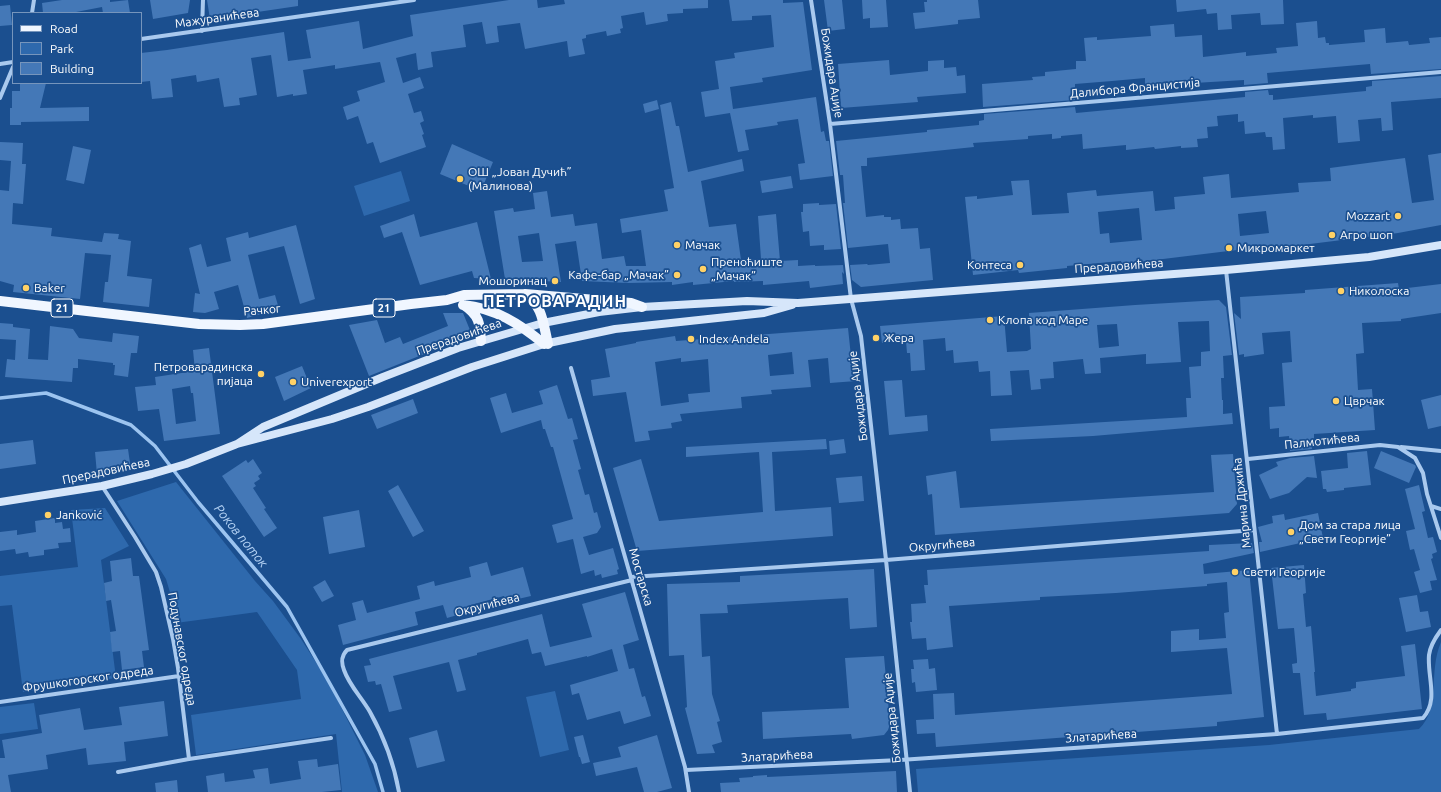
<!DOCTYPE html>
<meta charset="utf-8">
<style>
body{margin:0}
#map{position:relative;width:1441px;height:792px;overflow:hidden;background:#1b4f8f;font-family:Ubuntu,sans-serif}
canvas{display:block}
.legend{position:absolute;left:12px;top:12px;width:130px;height:72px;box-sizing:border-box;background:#1b4f8f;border:1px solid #7695bc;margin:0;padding:5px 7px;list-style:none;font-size:12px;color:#fff}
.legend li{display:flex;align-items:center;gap:8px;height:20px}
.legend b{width:20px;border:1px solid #7695bc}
</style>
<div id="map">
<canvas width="1441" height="792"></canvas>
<ul class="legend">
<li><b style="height:5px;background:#f0f6ff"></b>Road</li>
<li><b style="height:11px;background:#2e69ad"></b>Park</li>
<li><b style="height:11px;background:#4478b7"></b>Building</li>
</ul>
</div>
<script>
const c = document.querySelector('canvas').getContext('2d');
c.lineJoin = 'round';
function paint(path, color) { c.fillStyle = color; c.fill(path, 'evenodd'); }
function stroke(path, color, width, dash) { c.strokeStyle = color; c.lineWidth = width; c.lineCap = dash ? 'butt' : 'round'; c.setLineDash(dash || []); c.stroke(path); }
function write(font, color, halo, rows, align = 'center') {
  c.font = font + ' Ubuntu,sans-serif'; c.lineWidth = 3.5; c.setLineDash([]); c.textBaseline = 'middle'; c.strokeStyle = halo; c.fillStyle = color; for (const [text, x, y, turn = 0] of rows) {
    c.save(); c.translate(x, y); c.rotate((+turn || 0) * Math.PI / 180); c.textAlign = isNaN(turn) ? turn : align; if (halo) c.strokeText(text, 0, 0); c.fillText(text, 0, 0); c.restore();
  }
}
paint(new Path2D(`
 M401,171L410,201L364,216L354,186Z
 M176,482L255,581L273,601L301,639L328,681L365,755L378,792H342L336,734L196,755L191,715L301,699L297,670L257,612L176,623L175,609L166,579L117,501Z
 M105,508L129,546L101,560L116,678L23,692L12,605L0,606V576L78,567L71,510Z
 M1441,642V792H918L916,769L1269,745L1419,729C1441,708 1428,672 1441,642Z
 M555,691L569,750L540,757L526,697Z
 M34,703L38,729L0,734V707Z`), '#2e69ad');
stroke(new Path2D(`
 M0,398L46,393L131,425L155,446L198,502L287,607L375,764L383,792`), '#9cc4f0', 3.5);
paint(new Path2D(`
 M62,0H110V2L128,0L130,13H103L102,7L71,13H43L42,3Z
 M150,0H190L188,13L153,19Z
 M207,0H298V6L210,19Z
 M509,0H537L538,8L565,4L564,0H708V8L683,9V13L667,14L668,21L646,25L644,12L621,16L623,28L620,29L621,33L607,36L606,31L586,35V38L582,39L585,54L569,57L567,41L525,49L520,23L497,26L499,42L486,44L482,22L463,25L466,47L431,52L433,67L418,70L416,53L396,58L403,83L420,77L424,88L408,94L414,113L421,111L424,121L420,123L424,134L422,135L426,147L380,163L373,142L367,144L358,116L347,120L343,107L360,101L357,91L385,82L380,62L335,69V65L303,70L307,94L293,96V94L277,97L271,55L251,58L257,95L239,98L240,105L224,107L219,78L197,82L196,75L171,79L173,97L152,99L150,81L141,82V53L167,50L284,32L288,61L311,58L306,30L359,21L363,49L413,36L410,15Z
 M729,0H783V3L803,2L812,70L762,78L763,82L730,87L733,109L816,97L821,132L824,131L826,141H829L833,176L800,180L798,164L805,163L798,119L777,122L778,125L745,130L749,150L738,152L730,113L705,117L701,92L719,89L715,61L735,58L734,53L774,47L771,15L752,16V20L732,21Z
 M824,0H842L845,29L828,31Z
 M862,0H886L888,27L870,28V18L863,19Z
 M927,0H978L980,18L958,20V24L915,29L913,13L925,12L924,2H927Z
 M1176,0H1283L1284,24L1261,25L1260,13L1231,15L1232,29L1218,30L1217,13L1207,14L1206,9L1177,12Z
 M10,5L12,25L0,26V6Z
 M1317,21L1318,38L1325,37L1326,43H1329V45L1365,42L1364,30L1385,28L1386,43L1408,41L1409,45L1430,43L1429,38L1441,37V69L1371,74L1370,64L1267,73L1268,83L1244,85V80L1145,86V78L1112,81L1075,84V100L983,107L982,84L1033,80L1032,77L1045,76V72L1076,69V61H1086L1084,38L1097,37V40L1151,36L1150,26L1174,24L1175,37L1202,35L1203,57L1246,52V56L1277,53L1276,48L1298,46L1296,23Z
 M889,60L890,75L928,71V61L944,60V68L956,67L957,76L965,75L966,93L917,97L918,102L841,108L838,64Z
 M1441,76V98L1391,102L1393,130L1382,131L1381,118L1358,120L1360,141L1338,143L1336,116L1313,118V115L1283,118L1285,149L1273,150L1272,137H1266L1265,132L1245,134L1244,121L1238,122V114L1217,116L1218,126L1207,127L1208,138L1197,139L1198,147L1181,148V146L1155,149L1154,147L1126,150V145L1083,149L1082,134L1061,136V138L1052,139V134L1028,136V139L973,143L974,147L867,158V166H861L866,217L884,215V217H891V220L900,219L901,229L918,228L920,249L930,248L933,280L861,287L852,280L850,265L867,264L868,265L890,263L888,244L848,248L843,203H845L843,175H840L836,141L927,132V130L979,125V121L984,120V114L1075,107L1076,113L1245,97V92L1268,90L1269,95H1273V100L1303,97L1366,91V87L1372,86V81Z
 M20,83H46L40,108L89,107V121L21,122V125H10V108H12V91H20Z
 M657,100L659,109L645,113L643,104Z
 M671,102L676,126H679L688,172L742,159L744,171L701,181L709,227L736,224L741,260L761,259L758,216L776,214L780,261L798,260V266L815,265V266L843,265L844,274L842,272L843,284L810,288L809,281L763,285V281L734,282V281L693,285V282L672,285V282L628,283L582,281L576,241L555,244L561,282L505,279L494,211L513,208L514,212L535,209L533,193L547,191L551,217L573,214L575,226L597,223L602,259L624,256L626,266H646L641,230L622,233L620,219L668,211L664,190L674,188L660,105ZM539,233L543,261L522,262L518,236Z
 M0,142L23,143L22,164H26L23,204L13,203L12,224L52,228L51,236L102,242L104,233L119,234L118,239L131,241L127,276L152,279L149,307L103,302L105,282H108L111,255L85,253L80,299L13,292L14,285L0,281V190L9,191L11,161L0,160Z
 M452,144L493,162L481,191L440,174Z
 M73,146L91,150L84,184L66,180Z
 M1441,153V225L1398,233L1286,247V249L1245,252V249L1122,264L1121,261L1067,266V268L1019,273L1018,270L973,275L965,197L977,196V199L1013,195L1011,181L1029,180L1032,215L1069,213L1067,193L1096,190L1097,196L1153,191L1155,211L1175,209L1174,197L1205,194L1203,177L1229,174L1231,198L1299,192L1298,183L1331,181L1330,168L1405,158L1412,203L1434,200L1428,155ZM1139,208L1142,240L1110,243L1109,233L1100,234L1098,212ZM1266,211L1269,233L1240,236L1238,214Z
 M791,176L793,188L762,193L760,181Z
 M819,203V205L836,204L841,249L824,250V245L810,246L809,231L803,232L801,212H803V204Z
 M414,214L420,237L477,222L491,279L474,278L472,271L420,285L402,232L384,238L380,226Z
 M296,225L315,299L300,304L284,246L248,255L259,299L275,295L279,309L247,318L238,285L214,292L219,309L205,313L193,312L195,293L200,294L189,248L201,244L207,267L231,261L226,238L248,232L249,238Z
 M1398,283L1399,289L1441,284V313L1401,319V321L1362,323L1364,353L1356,354L1358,390L1372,389L1375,430L1314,434V440H1311L1312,449L1290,451L1289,436L1279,437V428L1270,429L1269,407L1285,406L1282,363L1292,362L1290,331L1262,333L1264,354L1244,357V354L1239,355L1234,313L1241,319L1240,297L1305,293V290Z
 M1219,300L1226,307L1232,355L1223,356L1224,378H1221L1222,400H1223V414L1232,413L1233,424L1093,436L991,441L990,429L1187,417L1186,398H1191L1189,367L1201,366V352L1210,351L1209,321L1178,322L1181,362L1146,364V354L1100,358L1101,373L1085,374L1083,359L1053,362L1054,378L1040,379L1041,389L1031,390L1029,370L1010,371L1012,395L991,396L990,371L979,372L978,361L954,363L953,350L946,351L945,338L923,340L925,370L911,371L910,353H907L906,341L882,343L880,326L1004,316L1007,352L1027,351L1031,349L1029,313L1135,305ZM1117,324L1119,346L1099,348L1097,325Z
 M443,313H463L472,335L369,376L349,325L377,320L385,343L400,337L403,344L448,326Z
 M0,323L13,324V327L30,329L28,359L48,360L50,326L73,329L79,338L112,342L113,333L139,336L137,353H131L128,377L114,375L115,365H113V363L78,359V368H73L72,382L5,377L7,359L15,360L16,340L0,339Z
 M848,328L852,366H854L856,381L830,383L828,358L808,360L811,387L771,390L772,394L741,397L742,408L680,414L682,421L671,423L672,428L648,431L650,440L635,442L626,392L593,396L591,380L610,377L605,349L636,343V342L675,336L676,341ZM792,352L794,374L770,376L768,355ZM681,358V362L708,359L710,392L688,394L689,402L661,406L655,362Z
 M209,348L220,434L164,441L159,409L138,411L135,387L156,385L155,377L195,371L193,350ZM190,386L191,393H193L196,421L176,424L172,389Z
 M302,366L311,388L284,401L275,377Z
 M902,380L905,417L927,415L928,431L889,435L884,381Z
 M557,385L568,419L572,418L578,439L573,440L581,469L578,470L585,495L589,494L594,513L597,512L601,527L597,533L583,537L589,555L613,548L619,569L617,570L618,574L602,578L601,574L595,576L594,570L581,574L573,539L557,543L552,525L573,519L553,447H551L545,429H543L541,420L501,433L490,398L506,393L512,413L543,404L539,391Z
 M1441,395V426L1428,429L1421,400Z
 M413,399L418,413L377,429L371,415Z
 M826,439L827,449L772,452L775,511L831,507L833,536L637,551L613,468L641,459L659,521L763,512L759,452L686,457V447Z
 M844,439L846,453L830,455L829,441Z
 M33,440L36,464L0,469V444Z
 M128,449L131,470L97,474L95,452Z
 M1367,451L1371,485L1344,488V490L1327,492L1326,489H1323L1321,471L1348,468L1347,453Z
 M1381,451L1415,465L1416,467L1409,483L1374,468Z
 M1233,454L1237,504L1229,513L935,535L932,494L928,495L926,476L956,471L960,508L1214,492L1211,455Z
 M1314,456L1317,478L1307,477L1289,493L1270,499L1259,475L1278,466L1276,462L1290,458Z
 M253,459L262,473L258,476L260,479L254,483L256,486L253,488L266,508L264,509L277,528L264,537L222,476L246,460L248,463Z
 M862,476L864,501L839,503L836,478Z
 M398,485L424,531L413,537L388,491Z
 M1419,485L1425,511L1422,512L1428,538L1433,537L1437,552L1432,554L1433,558L1431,559L1437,580L1430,581L1432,590L1420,593L1414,572L1420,570L1414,549L1410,550L1406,531L1415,529L1405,489Z
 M359,510L365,547L329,554L323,517Z
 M1318,513L1323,538L1260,552L1259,542H1262L1258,527L1273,523L1272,516L1284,514L1285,520Z
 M55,518V523L62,522L63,529L70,528L71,542L58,543L59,548L44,550V555L29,557L28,552L16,554L15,549L0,551V532L17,530V535L36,532L35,521Z
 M1252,543L1254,553L1203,564L1204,574L1249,570L1264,717L1217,722V726L936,747L935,733L917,734L916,720L934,719L933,694L954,693L955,715L1232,694L1227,648L1171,652V631L1199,629V640L1226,638L1224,613L1229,612L1227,582L1207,584V586L1116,593L1040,597V600L949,606L953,647L927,650L926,638L912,639L910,622H912L911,604L926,603L924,585H928L927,570L1209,551V545Z
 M131,558L133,576H139L149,650L142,651L144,667L122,670L120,651L112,652L110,632L116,631L111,600L106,601L104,583L112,581L110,561Z
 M487,562L491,576L523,567L531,596L505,602L504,596L467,606L468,612L447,618L443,605L415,612L418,625L343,645L338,625L356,620L352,603L363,600L367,613L420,599L417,586L434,581L435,586L471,577L469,567Z
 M1304,565L1306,593L1303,594L1306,627L1311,626L1315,672H1314L1316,696L1351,691V689L1356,688V682L1405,676L1401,646L1415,644L1422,709L1327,720L1326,713L1304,715L1300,673H1293L1292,664L1297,663V660L1294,628L1278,629L1271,568Z
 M874,569L877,627L850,629L848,598L727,605L728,613L700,614L702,657L710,656L712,694L720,721L717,722L722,742L712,745L715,753L697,754L685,708L687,707L684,655L669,656L667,584L740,582V576Z
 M325,580L334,596L322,602L313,587Z
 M625,592L639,640L623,645L629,669L634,668L642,697L645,696L651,716L624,724L620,711L587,720L579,693L572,695L570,685L618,671L612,649L587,657V656L545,666L541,652L532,654L528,639L477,653V655L458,660L466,690L457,692L449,662L393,676L402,709L389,712L381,684L376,685L375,681L368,682L364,666L371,665L369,659L542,614L550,647L592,637L582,604Z
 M1417,595L1420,612L1428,611L1431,627L1406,632L1399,598Z
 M884,656L890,724L888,730L884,735L852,739L851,734L763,739L762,712L849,708L845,658Z
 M928,659L929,669L935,668L937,690L916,692L915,682L912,683L911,669H914L913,660Z
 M164,701L168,736L124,742L126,761L88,765L86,748L46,755L48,769L8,775L11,792H0V758H5L2,740L42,733L39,715L80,708L84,730L122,725L119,707Z
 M437,730L445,761L417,768L409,738Z
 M583,735L590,762L582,764L580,757H579L574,737Z
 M657,735L672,788L657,792H644L637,767L596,776L593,763L621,757L618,747Z
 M317,759L318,767L338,764L341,790L322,792H208L206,776L224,773L225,782L255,778L253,770L268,768L270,784L301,779L298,761Z
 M896,771L897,792H721L720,783L740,782L739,778L753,777V776L767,775V777Z
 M177,780L178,792H156L155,783Z`), '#4478b7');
stroke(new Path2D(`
 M811,0L830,124L851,299L861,336L886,560L910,792
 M32,13L34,0
 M202,31L203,0
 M141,39L414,0
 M0,64L13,62
 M0,98L13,67
 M830,124L1441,72
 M1226,270L1277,734
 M571,368L685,767L689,792
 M1401,447L1441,451
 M1248,459L1380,445L1398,447L1415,458L1423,473L1427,494L1441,538
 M102,486L135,537L156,572L161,587L173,639L178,668L189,759
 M1431,506L1441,509
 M631,577L886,560L1254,530
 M0,702L179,676
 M686,770L900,760L1277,734L1423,718C1439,700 1427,677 1429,655C1430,646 1435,638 1441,630
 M118,772L189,759L331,738
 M399,792C394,764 384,737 370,712C362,698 349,685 344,670C341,662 341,656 347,650L632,580`), '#a9c9ee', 4);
stroke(new Path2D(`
 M237,444L263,427L383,377L458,348L543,323L599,312L642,307L747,301L798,303L1226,270L1369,257L1441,245
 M0,502L102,486L152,474L186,464L237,444L332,419L368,407L472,367L544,344L615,329L764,313L792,305`), '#d6e6fa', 8);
stroke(new Path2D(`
 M525,294C543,306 543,323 548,344
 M0,301L199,324L240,325L263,324L411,304L447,300L464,295L525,294L631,303L642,307
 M463,305C495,308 520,324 544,344
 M464,305C479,315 480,323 481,341`), '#f0f6ff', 10);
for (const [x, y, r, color] of [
 [460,179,4,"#ffd166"],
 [1398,216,4,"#ffd166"],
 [1332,235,4,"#ffd166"],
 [677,245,4,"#ffd166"],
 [1229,248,4,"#ffd166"],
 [1020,265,4,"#ffd166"],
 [703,269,4,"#ffd166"],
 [677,275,4,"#ffd166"],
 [555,281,4,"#ffd166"],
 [26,288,4,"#ffd166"],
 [1341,291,4,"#ffd166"],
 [990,320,4,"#ffd166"],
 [876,338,4,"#ffd166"],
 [691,339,4,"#ffd166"],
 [261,374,4,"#ffd166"],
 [293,382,4,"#ffd166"],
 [1336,401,4,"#ffd166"],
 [48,515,4,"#ffd166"],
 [1291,532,4,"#ffd166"],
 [1235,572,4,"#ffd166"]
]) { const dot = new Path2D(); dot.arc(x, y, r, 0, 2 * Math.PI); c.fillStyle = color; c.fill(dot); stroke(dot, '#1b4f8f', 1.5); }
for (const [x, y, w] of [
 [62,308,22],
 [384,308,22]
]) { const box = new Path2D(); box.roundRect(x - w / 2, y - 9, w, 18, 3); c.fillStyle = '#1b4f8f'; c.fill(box); stroke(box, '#fff', 1); }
write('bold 11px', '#fff', null, [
 ["21",62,308],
 ["21",384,308]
]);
write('12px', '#fff', '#1b4f8f', [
 ["Мажуранићева",217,18,-8],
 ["Божидара Аџије",832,73,81],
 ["Далибора Францистија",1135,88,-5],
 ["Прерадовићева",1119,266,-4],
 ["Рачког",262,310,-5],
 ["Прерадовићева",459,337,-19],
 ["Божидара Аџије",858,396,-97],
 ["Палмотићева",1322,441,-6],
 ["Прерадовићева",106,471,-12],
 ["Марина Држића",1242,503,-96],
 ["Округићева",942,545,-5],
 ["Мостарска",641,577,74],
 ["Округићева",487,605,-14],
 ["Подунавског одреда",182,649,80],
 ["Фрушкогорског одреда",88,679,-8],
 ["Божидара Аџије",892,718,-96],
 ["Златарићева",1101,736,-4],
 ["Златарићева",777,756,-3]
]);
write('12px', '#fff', '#1b4f8f', [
 ["ОШ „Јован Дучић”",468,172],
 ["(Малинова)",468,186],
 ["Mozzart",1390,216,"right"],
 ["Агро шоп",1340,235],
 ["Мачак",685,245],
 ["Микромаркет",1237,248],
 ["Преноћиште",711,262],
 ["„Мачак”",711,276],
 ["Контеса",1012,265,"right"],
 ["Кафе-бар „Мачак”",669,275,"right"],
 ["Мошоринац",547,281,"right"],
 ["Baker",34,288],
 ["Николоска",1349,291],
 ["Клопа код Маре",998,320],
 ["Жера",884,338],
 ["Index Andela",699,339],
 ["Петроварадинска",253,367,"right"],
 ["пијаца",253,381,"right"],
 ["Univerexport",301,382],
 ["Цврчак",1344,401],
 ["Janković",56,515],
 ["Дом за стара лица",1299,525],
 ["„Свети Георгије”",1299,539],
 ["Свети Георгије",1243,572]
], 'left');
write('italic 13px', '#b5d3f5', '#1b4f8f', [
 ["Роков поток",241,536,51]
]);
c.letterSpacing = '1px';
write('bold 16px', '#fff', '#1b4f8f', [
 ["ПЕТРОВАРАДИН",555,302]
]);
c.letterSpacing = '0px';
</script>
